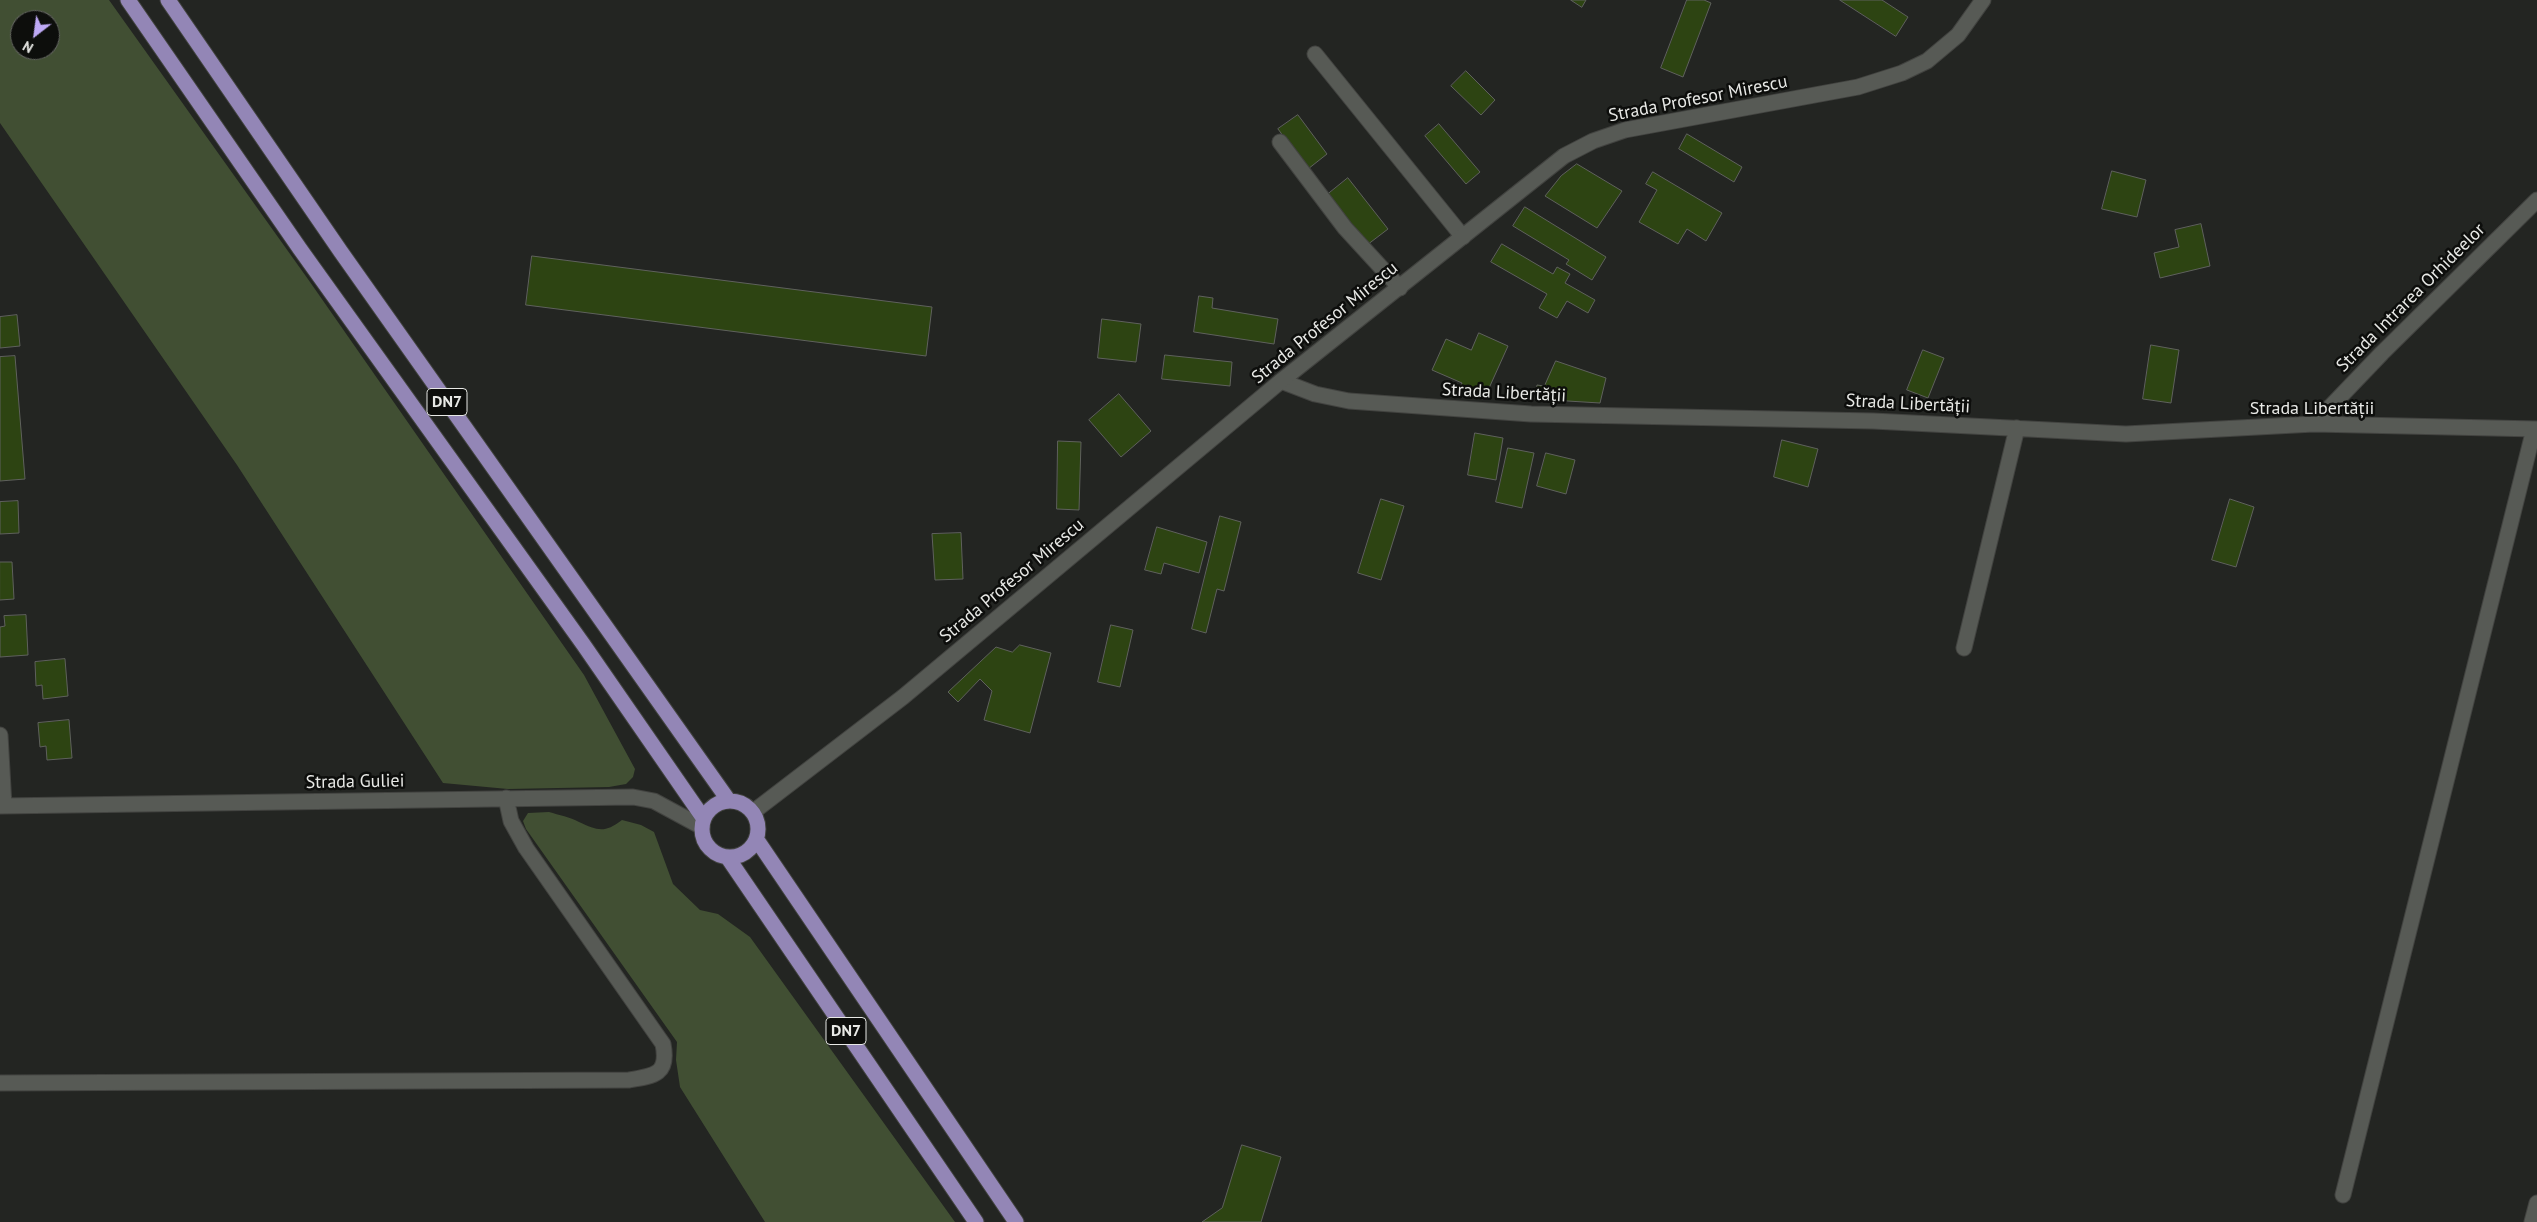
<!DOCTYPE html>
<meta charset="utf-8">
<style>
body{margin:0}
#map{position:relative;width:2537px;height:1222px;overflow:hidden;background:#232522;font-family:"PT Sans",sans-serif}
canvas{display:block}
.north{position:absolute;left:10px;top:10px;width:50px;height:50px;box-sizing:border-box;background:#0d0e0c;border:1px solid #656663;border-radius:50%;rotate:210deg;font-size:14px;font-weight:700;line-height:20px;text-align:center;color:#e8e9e6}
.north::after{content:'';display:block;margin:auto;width:18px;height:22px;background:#bea9f5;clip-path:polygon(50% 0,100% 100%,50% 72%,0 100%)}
</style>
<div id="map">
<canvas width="2537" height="1222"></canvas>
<div class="north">N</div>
</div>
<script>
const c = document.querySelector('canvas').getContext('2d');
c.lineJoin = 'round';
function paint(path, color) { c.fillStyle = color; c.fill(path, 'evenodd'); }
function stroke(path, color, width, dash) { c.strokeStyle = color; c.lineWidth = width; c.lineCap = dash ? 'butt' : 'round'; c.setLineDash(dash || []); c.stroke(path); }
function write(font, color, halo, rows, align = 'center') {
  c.font = font + ' "PT Sans",sans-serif'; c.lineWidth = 5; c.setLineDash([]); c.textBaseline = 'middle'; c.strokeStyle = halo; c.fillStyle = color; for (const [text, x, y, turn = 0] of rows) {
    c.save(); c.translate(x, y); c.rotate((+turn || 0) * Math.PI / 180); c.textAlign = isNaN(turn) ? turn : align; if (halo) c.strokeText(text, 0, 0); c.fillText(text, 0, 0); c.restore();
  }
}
paint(new Path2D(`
 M0,0H109L310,282L584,675L635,769L633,777L626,784L609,787L508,789L443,783L237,465L0,123ZM20,20H50V50H20Z
 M549,812C559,815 570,817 579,822C597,830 604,834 622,820L641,825L654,832L673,884L700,910L718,914L750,937L955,1222H765L680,1087L676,1060L677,1042L526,829L523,821L528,813Z`), '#414f33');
const building = new Path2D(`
 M1571,0H1586L1582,7Z
 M1687,0H1704L1711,3L1683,77L1661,68Z
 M1840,0H1882L1908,17L1896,36Z
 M1466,71L1495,100L1481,115L1451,86Z
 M1298,115L1327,154L1308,169L1278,129Z
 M1439,124L1480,172L1466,184L1425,136Z
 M1687,134L1742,167L1734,182L1679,149Z
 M1577,164L1622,191L1597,228L1545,196L1561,176Z
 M2112,171L2146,180L2137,217L2102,209Z
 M1653,172L1722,213L1706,241L1687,229L1678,244L1639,222L1657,190L1646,184Z
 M1348,178L1388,229L1367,245L1327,195Z
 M1525,207L1606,257L1592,280L1566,264L1569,260L1513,226Z
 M2201,224L2210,266L2160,278L2154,253L2179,247L2175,230Z
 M1502,244L1553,274L1557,267L1570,274L1565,283L1595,300L1588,313L1567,301L1557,318L1539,308L1547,294L1491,262Z
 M532,256L932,307L926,356L526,305Z
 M1199,296L1213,298L1212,308L1278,319L1274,344L1194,332Z
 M17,315L20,346L0,348V317Z
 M1102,319L1141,324L1136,362L1098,358Z
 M1479,333L1508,346L1485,397L1457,394L1462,383L1432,370L1446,339L1471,350Z
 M2151,345L2179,350L2171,403L2143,399Z
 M1923,350L1944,358L1928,398L1907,390Z
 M1165,355L1232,362L1230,386L1162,379Z
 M15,356L25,479L0,481V357Z
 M1556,361L1606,378L1600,403L1535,399L1537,385L1544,386Z
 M1119,394L1151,431L1121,457L1089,420Z
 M1475,433L1503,438L1496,480L1468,475Z
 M1782,440L1818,449L1808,487L1774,477Z
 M1058,441L1081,442L1079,510L1057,509Z
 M1508,448L1534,453L1522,508L1496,502Z
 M1546,453L1575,460L1566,494L1537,486Z
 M1381,499L1404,506L1381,580L1358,573Z
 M2230,499L2254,507L2236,567L2212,560Z
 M18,501L19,533L0,534V502Z
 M1220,516L1241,522L1224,591L1217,589L1206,633L1192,629Z
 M1157,527L1207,542L1199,573L1164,563L1161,574L1145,570Z
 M961,533L963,579L935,580L932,534Z
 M0,562H12L14,599L0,600Z
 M26,615L28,655L0,657V627L5,626L4,616Z
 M1111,625L1133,630L1120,687L1098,682Z
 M1020,645L1051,653L1030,733L984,720L992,691L980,679L958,702L948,692L996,647L1012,652Z
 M65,659L68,696L43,699L42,685L36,686L35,662Z
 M69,720L72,758L47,760L46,746L40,747L38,723Z
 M1242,1145L1281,1157L1261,1222H1202L1222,1208Z`);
paint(building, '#2d4412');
stroke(building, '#5f615d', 1);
const street = new Path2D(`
 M1315,54L1463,237
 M1280,142L1345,228L1400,288
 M1281,381L1315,394L1349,401L1531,414L1873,421L2126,434L2314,424L2537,429
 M2314,424L2382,353L2537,200
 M1964,648L2017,428
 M0,735L4,806
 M0,806L633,797L654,801L702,827
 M0,1083L629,1080C655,1076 669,1074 663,1044L526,848L511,821L506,798
 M2343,1195L2534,429
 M2532,1222L2537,1203`);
const secondary = new Path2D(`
 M753,812L903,697L1281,381L1564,156L1593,141L1625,130L1858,87L1902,73L1927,61L1958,35L1983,0`);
const primary = new Path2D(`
 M128,0L300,249L583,644L704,819
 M168,0L341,252L729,801
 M702 829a28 28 0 1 1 56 0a28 28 0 1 1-56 0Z
 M757,840L1016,1222
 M728,858L976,1222`);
stroke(street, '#424340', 17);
stroke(secondary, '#424340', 17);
stroke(primary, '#424340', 17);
stroke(street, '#575a55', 15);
stroke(secondary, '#575a55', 15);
stroke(primary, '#9386b6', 15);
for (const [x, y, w] of [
 [447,402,40],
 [846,1031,40]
]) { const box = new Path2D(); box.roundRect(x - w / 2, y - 13.5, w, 27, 4); c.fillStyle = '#0d0e0c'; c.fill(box); stroke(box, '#e8e9e6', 1); }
write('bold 16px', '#e8e9e6', null, [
 ["DN7",447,402],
 ["DN7",846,1031]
]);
write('18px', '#e8e9e6', '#0d0e0c', [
 ["Strada Profesor Mirescu",1698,99,-11],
 ["Strada Intrarea Orhideelor",2411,298,-45],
 ["Strada Profesor Mirescu",1325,323,-39],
 ["Strada Libertății",1504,393,3],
 ["Strada Libertății",1908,404,3],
 ["Strada Libertății",2312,409],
 ["Strada Profesor Mirescu",1012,581,-40],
 ["Strada Guliei",355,782,-1]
]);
</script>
